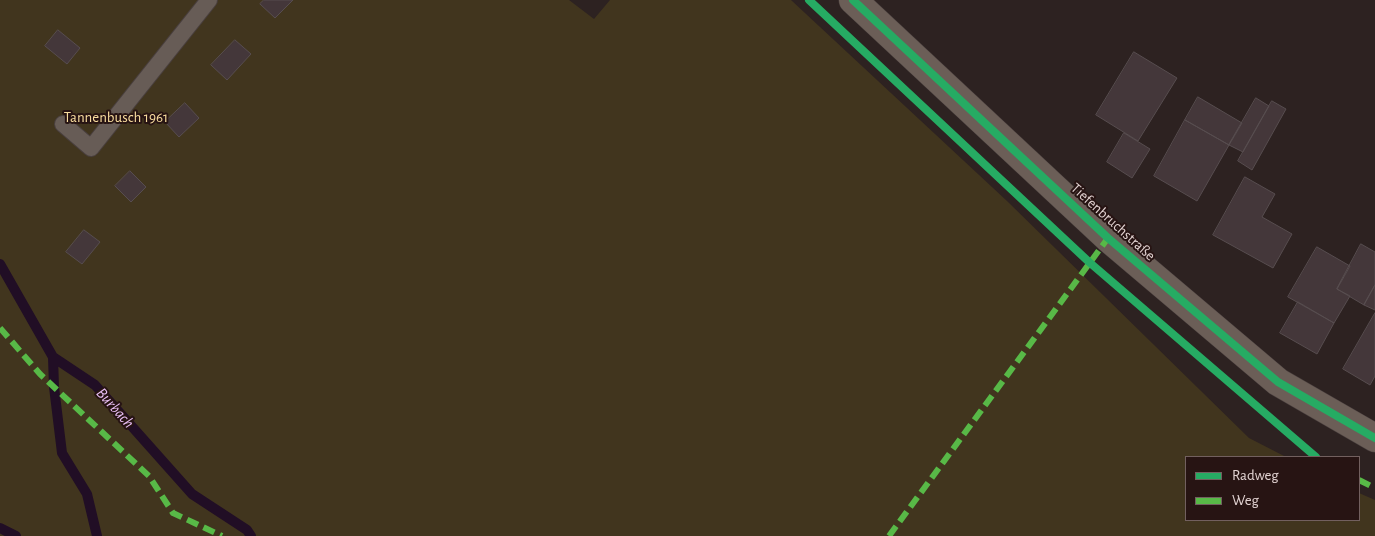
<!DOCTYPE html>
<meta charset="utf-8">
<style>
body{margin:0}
#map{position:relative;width:1375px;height:536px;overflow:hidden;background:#2d2221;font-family:"Alegreya Sans",sans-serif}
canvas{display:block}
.legend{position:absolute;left:1185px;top:456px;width:175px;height:65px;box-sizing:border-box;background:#271413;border:1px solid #72605f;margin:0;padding:6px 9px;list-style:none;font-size:15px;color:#e2d3d2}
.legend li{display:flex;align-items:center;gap:10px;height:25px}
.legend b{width:25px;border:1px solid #72605f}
</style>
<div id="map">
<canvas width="1375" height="536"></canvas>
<ul class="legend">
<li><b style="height:6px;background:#26ab63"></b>Radweg</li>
<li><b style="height:6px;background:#58b947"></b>Weg</li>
</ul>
</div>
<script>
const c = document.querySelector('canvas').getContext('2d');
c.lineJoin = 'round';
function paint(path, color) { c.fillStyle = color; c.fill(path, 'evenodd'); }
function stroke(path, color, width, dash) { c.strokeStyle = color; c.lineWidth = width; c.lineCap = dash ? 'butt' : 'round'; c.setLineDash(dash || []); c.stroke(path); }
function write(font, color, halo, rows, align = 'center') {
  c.font = font + ' "Alegreya Sans",sans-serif'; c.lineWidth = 4; c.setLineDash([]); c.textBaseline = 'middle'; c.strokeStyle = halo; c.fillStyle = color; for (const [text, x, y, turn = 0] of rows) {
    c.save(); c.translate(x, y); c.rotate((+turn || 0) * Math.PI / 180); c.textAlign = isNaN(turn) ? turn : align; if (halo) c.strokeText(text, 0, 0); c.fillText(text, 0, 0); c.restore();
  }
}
paint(new Path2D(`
 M0,0H569L594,19L610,0H791L1007,201L1249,438L1286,457H1186V520H1359V493L1375,500V536H0Z`), '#41351e');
stroke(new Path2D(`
 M0,264L53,357L95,385L192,494L247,530L251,536
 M53,357L54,387L62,453L87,494L97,536
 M0,528L16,536`), '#210e25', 10);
const building = new Path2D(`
 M264,0H293L275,18L260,4Z
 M58,30L80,48L67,64L45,46Z
 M235,40L251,54L227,80L211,65Z
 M1134,52L1177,78L1138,141L1096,115Z
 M1198,97L1242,123L1229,145L1185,120Z
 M1256,98L1269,106L1243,152L1229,145Z
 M1272,101L1286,109L1252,170L1238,161Z
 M185,103L199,118L179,137L165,122Z
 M1185,120L1229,145L1197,201L1154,176Z
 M1124,133L1150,149L1132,178L1107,162Z
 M130,171L146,187L131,202L115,186Z
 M1245,177L1275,194L1262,217L1292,234L1273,268L1213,235Z
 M84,230L100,242L82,264L66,252Z
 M1361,244L1375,252V285L1364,305L1337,289Z
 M1317,247L1350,266L1337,289L1350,296L1334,323L1288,297Z
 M1375,285V310L1364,305Z
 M1298,302L1334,323L1317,354L1280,333Z
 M1375,313V376L1370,385L1343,369Z`);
paint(building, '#44373a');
stroke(building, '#574d4f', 1);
const lane = new Path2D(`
 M63,124L91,148L209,0`);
const secondary = new Path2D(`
 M853,0L1108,238L1278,382L1375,438`);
stroke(lane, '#493f3e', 18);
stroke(secondary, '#493f3e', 29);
stroke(lane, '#675c56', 16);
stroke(secondary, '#6b5e57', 28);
stroke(new Path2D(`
 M0,328L40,374L149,476L173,513L222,536
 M1359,480L1375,488
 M889,536L1108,238`), '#58b947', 6, [12, 6]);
stroke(new Path2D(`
 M809,0L1089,262L1316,457
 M853,0L1108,238L1278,382L1375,438`), '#26ab63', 8);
write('15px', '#f9dd9f', '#271413', [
 ["Tannenbusch 1961",116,117]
]);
write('15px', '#e2d3d2', '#271413', [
 ["Tiefenbruchstraße",1113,222,42]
]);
write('italic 16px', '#e9bff4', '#271413', [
 ["Burbach",115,408,48]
]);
</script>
